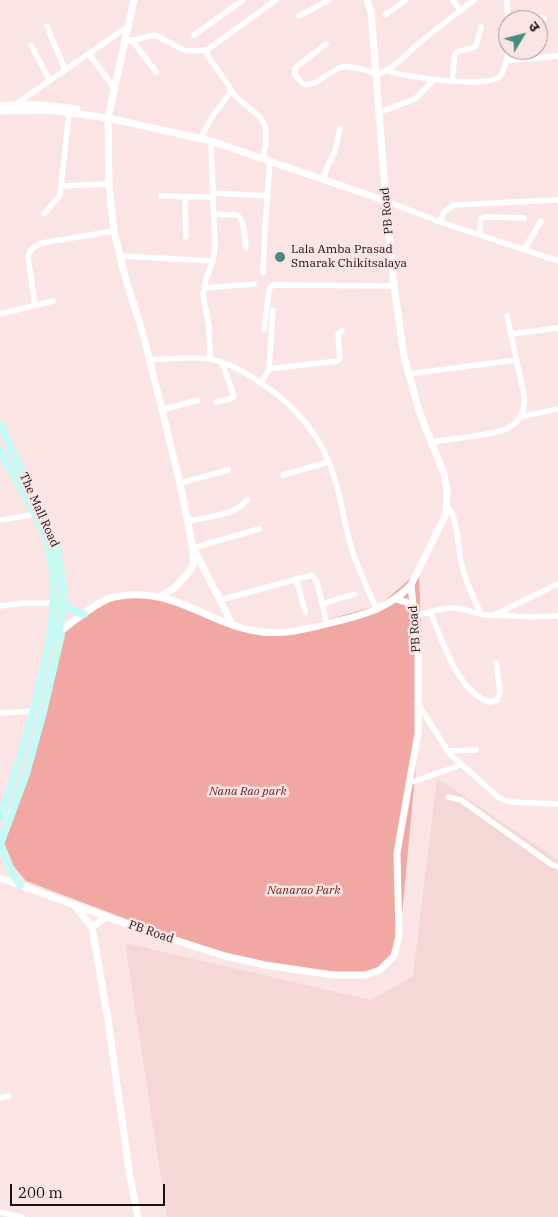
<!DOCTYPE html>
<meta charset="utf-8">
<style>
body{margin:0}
#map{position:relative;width:558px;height:1217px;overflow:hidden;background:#fbe5e4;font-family:"IBM Plex Serif","Noto Sans Devanagari",serif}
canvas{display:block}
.north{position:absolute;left:498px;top:10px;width:50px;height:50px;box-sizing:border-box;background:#fbe5e4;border:1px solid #a09090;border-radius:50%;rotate:53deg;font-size:14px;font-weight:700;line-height:20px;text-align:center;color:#181111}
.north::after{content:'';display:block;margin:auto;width:18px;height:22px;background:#468b81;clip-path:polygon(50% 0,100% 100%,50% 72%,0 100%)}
.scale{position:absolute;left:10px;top:1184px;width:155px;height:22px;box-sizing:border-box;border:2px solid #181111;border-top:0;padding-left:6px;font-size:15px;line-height:18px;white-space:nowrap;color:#181111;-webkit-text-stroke:4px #fbe5e4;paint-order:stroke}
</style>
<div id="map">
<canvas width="558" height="1217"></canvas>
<div class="north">उ</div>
<div class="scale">200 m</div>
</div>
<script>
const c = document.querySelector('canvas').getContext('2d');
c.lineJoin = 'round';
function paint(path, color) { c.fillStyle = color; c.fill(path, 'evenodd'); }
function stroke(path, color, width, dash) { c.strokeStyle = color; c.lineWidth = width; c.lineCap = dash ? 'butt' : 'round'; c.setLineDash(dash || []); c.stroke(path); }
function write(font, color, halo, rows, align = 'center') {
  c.font = font + ' "IBM Plex Serif",serif'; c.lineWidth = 5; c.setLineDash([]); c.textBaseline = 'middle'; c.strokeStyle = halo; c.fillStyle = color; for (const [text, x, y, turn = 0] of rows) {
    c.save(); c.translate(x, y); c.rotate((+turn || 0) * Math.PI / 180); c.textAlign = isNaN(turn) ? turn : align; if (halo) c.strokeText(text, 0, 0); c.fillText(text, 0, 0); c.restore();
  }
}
paint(new Path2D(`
 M437,778L558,860V1217H167L125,943L371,1000L413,976Z`), '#f5d8d5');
paint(new Path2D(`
 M419,571L421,632L417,754L399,947L377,974L318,975L227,957L26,881L10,862L4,843L62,634L85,614L117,597L149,595L251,630L286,631L380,605Z`), '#f1a7a2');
stroke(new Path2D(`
 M453,0L460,10
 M507,0L508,34
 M385,15L406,0
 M299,16L329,0
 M509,20L544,18
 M47,26L65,70
 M194,35L243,0
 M132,40L156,72
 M124,42L155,35L186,51L207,50L276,0
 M326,44L295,68V75L303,84C316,88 329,70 342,67C352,65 366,71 377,73
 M31,45L50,81
 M89,54L114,88
 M506,61L558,56
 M388,71C405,77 488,89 500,76C505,70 507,58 508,50
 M377,75C396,67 403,57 418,44C436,29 455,15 474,0
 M452,81L455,54C460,48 470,51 476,46L481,27
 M231,91C256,120 274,112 263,158
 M16,104L127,27
 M380,112L415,99L434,80
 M200,139L212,117L231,91L229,86L207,55V50
 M323,180L327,167L335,151L340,129
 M61,186L109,184
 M213,193L268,196
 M161,196L213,197
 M185,197L186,237
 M386,201L440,222L558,261
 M44,214L60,195L69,113
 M214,214L237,215C246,222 244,238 246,248
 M440,222L444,212L454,205L558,200
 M479,235L481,219L485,217L524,218
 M524,250L541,221
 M120,256L213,261L215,247L211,141
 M263,272L265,229L270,161
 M204,288L254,284
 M35,305L28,256C31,248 35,246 42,243L114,231
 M0,314L53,301
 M264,330L269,289L273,285L394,286
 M511,334L558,328
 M210,359L209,327L203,294L206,279L213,261
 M149,360C169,359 190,356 210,359C226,362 241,370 255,379C288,400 313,425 329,462C340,489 343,519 351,546C357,568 368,589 377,610
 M269,369L273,310
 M408,374L517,360
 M261,383L269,369L337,361L340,359L338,334L342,331
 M216,402L230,399L234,396L222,362
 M162,410L198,400
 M520,417L558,409
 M431,442C446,440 460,438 474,436C501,432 527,429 524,395L507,316
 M283,475L328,462
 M180,483L228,470
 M447,505C459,519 457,548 462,566C466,583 474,598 481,614
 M0,520L37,514
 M188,521C207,517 234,516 247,500
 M193,548L259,529
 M296,578L305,612
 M220,600L312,575L317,582L327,624
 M322,604L354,594
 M0,606L24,603H53
 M430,612C443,641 457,692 490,702L497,700L500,692L496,663
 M497,615L531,617L558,616
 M415,616C428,613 441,607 455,608C468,609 481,617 494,615L558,584
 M417,702L449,753L499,798L509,802L558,804
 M0,713L34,711
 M447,751L476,750
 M409,783L461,765
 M448,797L461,800L551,864L558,867
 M0,1098L9,1096
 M0,1212L22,1217`), '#fff', 5.5);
stroke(new Path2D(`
 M134,0L108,118L109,184L114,231L124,273L143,334L162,410L180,483L193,549V566L189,572L174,588L161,596
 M0,106C26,103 51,105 77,109
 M0,111L49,110L108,118L211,141L386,201
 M195,551L232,624
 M396,599L406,602L414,610
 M60,632C72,622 100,600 114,597C172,585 204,622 255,631C284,636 311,628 338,621C367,614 390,607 411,585
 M0,878L141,929L225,956L265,965L333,975H365L380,970L394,956L399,936L397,853L418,733V654L411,585L446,514L447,490L444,474L419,411L404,356L394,286L386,201L371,11L367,0
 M76,907L92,927L108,1020L130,1177L138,1217
 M92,927L106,917`), '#fff', 7);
stroke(new Path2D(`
 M0,424L57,549L63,586L62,609L59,631
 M0,450C19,486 45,523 52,564C56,587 53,614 50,636L54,640L60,639
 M62,603L72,610L84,614
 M0,818C21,758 39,699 50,636
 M0,843L11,870L20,885
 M0,844L26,774L42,716L61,635L57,630L52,631`), '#c6faf4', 8);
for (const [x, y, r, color] of [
 [280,257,6,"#468b81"]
]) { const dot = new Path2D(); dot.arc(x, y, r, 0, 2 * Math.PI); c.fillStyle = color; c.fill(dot); stroke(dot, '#fbe5e4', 2); }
write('12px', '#181111', '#fbe5e4', [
 ["PB Road",387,211,-95],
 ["The Mall Road",39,510,66],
 ["PB Road",415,629,-94],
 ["PB Road",151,932,19]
]);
write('12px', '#181111', '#fbe5e4', [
 ["Lala Amba Prasad",291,250],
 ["Smarak Chikitsalaya",291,264]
], 'left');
write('italic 12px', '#70191d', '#fbe5e4', [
 ["Nana Rao park",248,792],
 ["Nanarao Park",304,891]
]);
</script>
